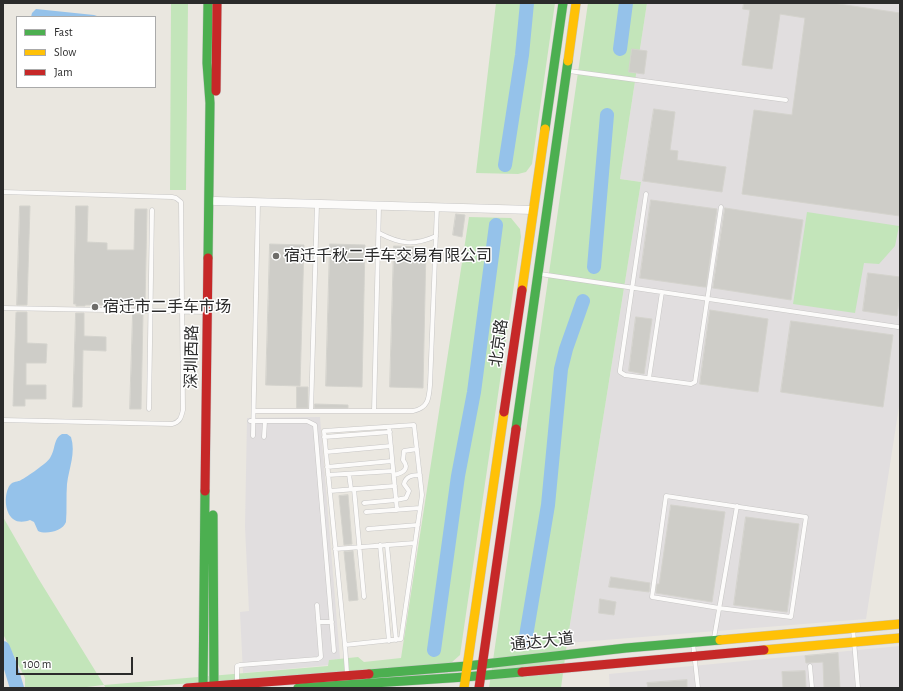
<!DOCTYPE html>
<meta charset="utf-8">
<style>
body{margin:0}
#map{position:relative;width:903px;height:691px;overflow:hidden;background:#eae7e0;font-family:"Alegreya Sans",sans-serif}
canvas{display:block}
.frame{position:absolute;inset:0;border:4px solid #2b2b2b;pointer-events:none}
.legend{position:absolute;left:16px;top:16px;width:140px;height:72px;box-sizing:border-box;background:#fff;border:1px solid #aaa;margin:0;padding:5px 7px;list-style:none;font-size:12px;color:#2b2b2b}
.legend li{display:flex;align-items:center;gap:8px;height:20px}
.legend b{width:20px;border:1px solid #aaa}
.scale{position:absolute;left:16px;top:657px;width:117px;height:18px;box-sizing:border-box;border:2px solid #2b2b2b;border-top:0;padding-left:5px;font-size:12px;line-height:14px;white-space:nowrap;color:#2b2b2b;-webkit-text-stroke:3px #fff;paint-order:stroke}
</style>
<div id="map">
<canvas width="903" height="691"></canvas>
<div class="frame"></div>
<ul class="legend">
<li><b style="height:5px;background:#4caf50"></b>Fast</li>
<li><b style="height:5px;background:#ffc107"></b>Slow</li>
<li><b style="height:5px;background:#c62828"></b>Jam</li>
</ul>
<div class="scale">100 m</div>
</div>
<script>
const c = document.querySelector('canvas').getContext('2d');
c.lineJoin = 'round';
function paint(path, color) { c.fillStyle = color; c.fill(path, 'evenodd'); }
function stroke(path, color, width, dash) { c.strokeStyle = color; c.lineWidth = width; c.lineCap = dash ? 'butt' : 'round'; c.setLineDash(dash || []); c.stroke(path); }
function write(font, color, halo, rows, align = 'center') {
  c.font = font + ' "Alegreya Sans","Noto Sans SC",sans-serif'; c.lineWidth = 3; c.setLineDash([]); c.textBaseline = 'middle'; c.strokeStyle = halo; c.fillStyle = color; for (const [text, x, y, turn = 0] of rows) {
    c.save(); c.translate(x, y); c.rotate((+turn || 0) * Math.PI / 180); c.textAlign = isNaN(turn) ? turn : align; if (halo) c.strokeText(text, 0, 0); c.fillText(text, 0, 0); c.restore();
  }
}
paint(new Path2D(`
 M647,3H900V400L866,619L567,643L641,182L620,179Z
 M320,417L340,659L329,660V665L243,673L240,612L249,611L245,527L247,418Z
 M900,646V688H610L609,674Z`), '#e1dedf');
paint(new Path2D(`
 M171,3H188L186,190H170Z
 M496,3H555L532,164L526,172L518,174L476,173Z
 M588,3H647L620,179L641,182L567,643L561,688H489Z
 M807,212L899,226L895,246L879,264L864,263L855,313L793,304Z
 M469,217L511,218L520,229L521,237L460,655L451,663L128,688H106L104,685L78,688H25V678L3,634V517L38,578L104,685L328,666L329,660L358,657L364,662L401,658Z`), '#c3e5ba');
paint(new Path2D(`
 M36,9L94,15L100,17H31L32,13Z
 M62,434H67L71,437C76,453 69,468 67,484C66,496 67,510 66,522C63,531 46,535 38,531L34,522L30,520C25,522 18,523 13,519C4,512 4,493 10,485C13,481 18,482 21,480C27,477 47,463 50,458C56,449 53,439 62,434Z`), '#95c2ea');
stroke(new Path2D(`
 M620,49L626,3
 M505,165L522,55L527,3
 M594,267L607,115
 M525,642L548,505L561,369L566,349L583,301
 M3,648L10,665L17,688
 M434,650L458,476L474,392L496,225`), '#95c2ea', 14);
const building = new Path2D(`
 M744,3H832L900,13V216L742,194L754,110L792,115L805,18L780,14L772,69L742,65L750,10L743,9Z
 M632,49L647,51L644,74L629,72Z
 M654,109L675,112L670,150L678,151L677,160L726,167L722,192L643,181Z
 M651,200L717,209L706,287H704L640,278Z
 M20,206H30L27,305H17Z
 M76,206H88L87,242L107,243V250H134L135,209H147L145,305H144V307H133V305H85V306H76V304H74Z
 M725,208L803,220L791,300L713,288Z
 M456,214L465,215L462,237L453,235Z
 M270,244L304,245L300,386L266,385Z
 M330,244L365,245L362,387L326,386Z
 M394,246L426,247L423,388L390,387Z
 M868,273L900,277V294L897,316L863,311Z
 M710,310L768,319L758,392L700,384Z
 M17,312H27V343L47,344L46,363H26V385H46V399H25V406H13L16,313Z
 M76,313H84V336L106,337V351L83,350L82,407H73Z
 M133,314H143L141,409H130Z
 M636,317L652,319L644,374L629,371Z
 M791,321L893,335L883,407L781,392Z
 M297,387H308V408H297Z
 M315,404L348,405V408H315Z
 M348,495L352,544L344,545L339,496Z
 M671,505L725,512L712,602L656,593L657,584H659Z
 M746,517L799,524L787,612L734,605Z
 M353,551L358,600L349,601L344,552Z
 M611,577L650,583L649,592L609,587Z
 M600,599L616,602L614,615L599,613Z
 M838,653L840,688H824L823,662L806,663L805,656Z
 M805,671L806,688H783L782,672Z
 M687,680V687L648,688L647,683Z`);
paint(building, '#cecdc8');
stroke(building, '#d4d3cd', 1);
const lane = new Path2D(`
 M569,71L786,100
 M3,192L172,197L176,198L181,202L183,410C181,418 180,422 172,424L3,420
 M646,194L620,370V372L625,375L691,384L695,382L721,207
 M379,233C400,244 414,246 436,236
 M540,274L898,327
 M3,308L207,312
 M649,378L662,292
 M149,409L152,210
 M254,411H413C428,408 429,399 430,385L437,207
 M311,411L317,204
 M374,411L379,206
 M250,421H307L315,425L334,651
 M389,427L397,510
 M253,436L258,203
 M264,437L265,421
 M324,437L390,432
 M326,452L391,446
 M327,467L392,461
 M349,474L351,489
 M328,475L393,471
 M394,475C403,473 410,469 403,460L404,451L417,449
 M354,489L364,597
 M330,491L395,486
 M666,496L806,517L791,617L719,608L652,597Z
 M364,503L396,500L406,498L409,491L404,484C406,476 412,475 420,475
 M366,512L420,508
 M368,529L418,525
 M380,545L389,641
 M387,545L396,640
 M335,549L415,543
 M319,622H332
 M853,629L858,688
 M714,638L737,506
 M693,643L698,688
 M345,645L401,639L422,495L414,425L324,431L326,452L345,645L347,673
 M810,666L812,688
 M237,684V666L240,665L318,659L321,657L317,605`);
const street = new Path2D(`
 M215,201L533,210`);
const fast = new Path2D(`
 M208,3L207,63L210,103L208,258
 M545,129L563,3
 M516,429L568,61
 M213,515L214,688
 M369,674L467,666L626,648L720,640
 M203,688L205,491
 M298,688L465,677L522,672`);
const slow = new Path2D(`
 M568,61L576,3
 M522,290L545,129
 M720,640L900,624
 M764,650L900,638
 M464,688L504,412`);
const jam = new Path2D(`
 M216,91L217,3
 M504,412L522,290
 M205,491L208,258
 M522,672L764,650
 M187,688L369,674
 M479,688L516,429`);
stroke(lane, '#c7c6c5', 5);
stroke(street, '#c7c6c5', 9);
stroke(fast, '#c7c6c5', 10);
stroke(slow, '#c7c6c5', 10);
stroke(jam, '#c7c6c5', 10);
stroke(lane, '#fcfbfa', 4);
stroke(street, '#fcfbfa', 8);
stroke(fast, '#4caf50', 9);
stroke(slow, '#ffc107', 9);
stroke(jam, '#c62828', 9);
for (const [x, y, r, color] of [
 [276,256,4,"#6e6d6a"],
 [95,307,4,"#6e6d6a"]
]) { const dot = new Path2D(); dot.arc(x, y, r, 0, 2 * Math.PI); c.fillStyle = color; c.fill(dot); stroke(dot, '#fff', 1.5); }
write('16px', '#2b2b2b', '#fff', [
 ["宿迁千秋二手车交易有限公司",284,256],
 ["宿迁市二手车市场",103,307]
], 'left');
write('16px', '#2b2b2b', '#fff', [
 ["北京路",499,343,-82],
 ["深圳西路",192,357,-89],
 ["通达大道",542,642,-6]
]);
</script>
